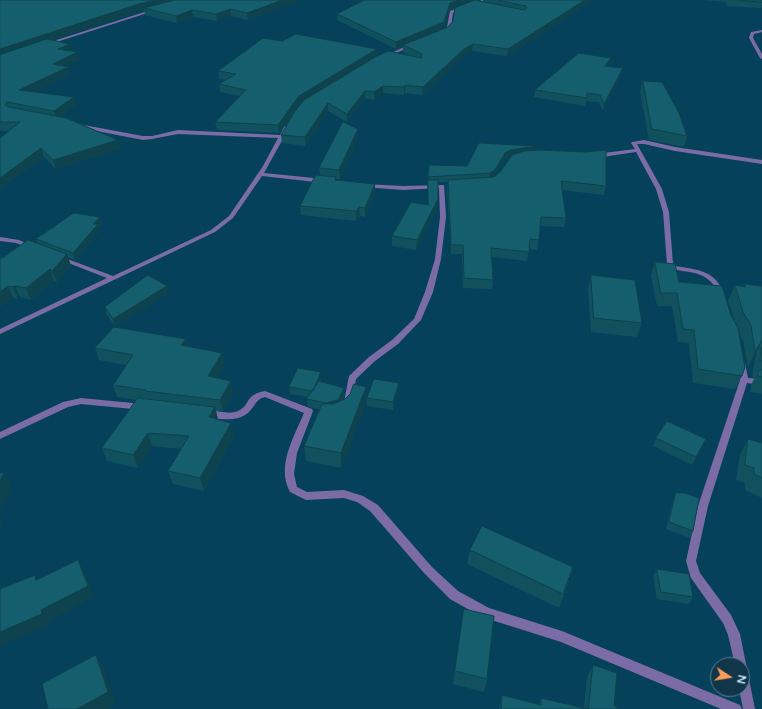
<!DOCTYPE html>
<style>
body{margin:0}
#map{position:relative;width:762px;height:709px;overflow:hidden;background:#06415c;font-family:"Varela Round",sans-serif}
canvas{display:block}
.north{position:absolute;left:710px;top:657px;width:40px;height:40px;box-sizing:border-box;background:#113649;border:1px solid #597d91;border-radius:50%;rotate:102deg;font-size:11px;font-weight:700;line-height:16px;text-align:center;color:#c6e7fc}
.north::after{content:'';display:block;margin:auto;width:14px;height:18px;background:#fd9c55;clip-path:polygon(50% 0,100% 100%,50% 72%,0 100%)}
</style>
<div id="map">
<canvas width="762" height="709"></canvas>
<div class="north">N</div>
</div>
<script>
const c = document.querySelector('canvas').getContext('2d');
c.lineJoin = 'round';
function paint(path, color) { c.fillStyle = color; c.fill(path, 'evenodd'); }
function stroke(path, color, width, dash) { c.strokeStyle = color; c.lineWidth = width; c.lineCap = dash ? 'butt' : 'round'; c.setLineDash(dash || []); c.stroke(path); }
paint(new Path2D(`
 M482,0H487L453,13L451,27L444,33H442V31L447,27L450,11Z
 M154,9L157,10L47,45L44,44Z
 M762,30V32L754,34L753,38L762,54V59L760,58L749,38L751,32Z
 M411,44L414,45L385,58L382,57Z
 M78,124L143,136H152L178,130L280,135L284,127L286,126L289,128L264,173L324,179L327,181L324,183L262,176L233,218L215,232L0,334V329L107,278L58,259V257H62L113,276L211,230L229,216L263,166L278,138L178,134L152,139L143,140L76,127L75,126Z
 M644,140L675,147L762,160V164L675,151L644,144H637L662,189L669,212L673,264L675,266C699,270 715,270 725,295L724,297H718C716,292 715,286 711,282C701,271 684,272 671,269L667,264L663,212L656,189L636,152L596,158L593,156L596,154L635,149L631,143L632,142Z
 M365,184L403,186L444,185L446,217L441,259L433,292L421,320L398,344L375,361L356,379L352,402L351,404H345L344,402L349,376L369,357L392,340L414,319L425,292L435,259L440,217L439,188L403,190L363,187V185Z
 M0,237L19,240L35,247L32,249L16,243L0,241Z
 M741,360L745,363L748,378L762,379V385L747,383L708,506L696,561L700,573L731,615L740,634L755,709H743L739,689H742V665H735L728,635L723,623L691,578L686,561L698,506L740,380L737,363Z
 M265,391L312,409L313,411L297,453L294,474L297,487L307,492L344,490L363,496L378,505L432,567L458,591L489,608L562,631L740,705L742,709H721L561,642L482,617L450,599L424,573L370,511L357,502L344,498L306,500L290,492C276,466 294,437 304,413L265,397C256,399 255,406 249,412C239,422 217,420 204,416L203,414L204,412C215,408 227,416 238,411C251,405 244,395 265,391Z
 M81,398L143,404L146,405L147,407L146,409L143,410L81,404L68,407L0,439V432L63,402Z`), '#7b6ca5');
paint(new Path2D(`
 M0,0H301L248,20L231,16L217,21L193,17L177,23L145,15L144,10L52,40L71,44L73,51L80,60L66,66L70,74L34,92L77,105L59,117L118,140L120,149L56,169L44,157L0,189V138L10,131H0Z
 M365,0H477H476L483,2V0H594L507,56L472,51L464,56L422,95L405,93L404,95L383,93L374,100L365,98L347,122L328,111L305,146L282,143L281,135L304,101L299,104L279,133L217,130L215,122L240,96L220,92L219,84L227,80L219,79L218,71L282,41L377,49V56H410L403,52V46L396,49L337,20V14ZM455,8L453,21L448,27L444,28L450,10Z
 M703,0H762V8L726,6V2Z
 M611,58L610,65L609,66L621,75L603,111L599,102L586,101L585,106L534,97L535,90Z
 M643,81L687,136L684,147L649,140L640,91Z
 M358,129V138L340,179H336V180L375,193L365,217L360,216L356,221L301,215L300,206L320,175L319,168Z
 M536,146L535,150L606,186L604,195L562,190L566,218L564,227L540,226L537,250L529,249L527,261L492,257L493,280L492,289L463,288L462,254H451L447,189L448,182H438L437,209L416,250L392,246V236L428,205L429,165L467,166ZM512,156L501,171L494,177H493L504,160Z
 M102,224L99,227L100,231L75,260L67,257L71,266L57,282L54,281L31,300L20,297L18,299L13,298L0,307L2,258L38,244L36,239Z
 M655,262L679,282L731,315L735,322L728,301L735,285L743,286L744,284L762,286V394L750,392L751,385L755,377H752L756,353L748,368L743,341L739,333L742,376L735,389L693,383L689,343L678,342L672,306H657L651,275Z
 M591,275L642,323L637,337L591,332L588,289Z
 M169,293L115,326L107,315L105,307Z
 M186,339L188,347L222,353L225,365L217,378L233,392L223,411H216L218,419L234,436L204,491L173,484L168,471L182,449L152,446L138,468L107,461L102,448L137,400L117,397L113,385L126,365L99,360L95,348Z
 M321,379V381L344,395L342,401L366,402L341,468L306,461L304,446L320,409L308,407L307,399L308,397L290,394L289,387Z
 M399,383V390L393,410L367,406V398Z
 M656,438L706,439L692,465L653,446Z
 M748,439L762,443V498L745,490V483L736,480L740,455Z
 M676,493L693,531L690,538L666,529L673,500Z
 M470,550L569,581L559,608L467,564Z
 M657,569L693,597L689,604L657,599L653,576Z
 M464,609L487,679L484,692L453,684Z
 M593,665L614,706L621,709H499L502,695L539,704L541,698L584,708L587,677Z`), '#11515e');
paint(new Path2D(`
 M155,0H183L144,8V10L0,57V49L139,4Z
 M283,0H301L248,20L247,13Z
 M459,0H477L450,10L444,29L396,49V42L450,3Z
 M585,0H594L507,56L508,49Z
 M230,9L231,16L217,21L216,14Z
 M192,10L193,17L177,23L176,16Z
 M71,44L73,52L58,49Z
 M473,44L472,51L464,56L422,95L423,87L464,49Z
 M377,49V56L299,104L279,133L278,125L299,96Z
 M78,52L80,60L55,72L53,64Z
 M611,58L610,65L604,73L605,66Z
 M68,67L70,74L22,98L19,90Z
 M623,68L621,75L603,111L604,104Z
 M405,85V93L404,95V87Z
 M383,86V93L374,100V92Z
 M365,91V98L347,122V114Z
 M74,97L77,105L57,119L54,111Z
 M328,103V111L305,146V137Z
 M358,129V138L340,179L339,170Z
 M118,140L120,149L56,169L53,160Z
 M536,146L535,152L510,157L504,160L494,176L489,180L490,173L505,153L511,150Z
 M41,148L44,157L0,189V178Z
 M375,184V193L365,217V208Z
 M438,199L437,209L416,250L417,240Z
 M359,207L360,216L356,221V211Z
 M100,217L102,224L99,227L100,231L75,260L73,253L93,224Z
 M67,254L71,266L57,282L52,271Z
 M50,269L54,281L31,300L26,288Z
 M8,286L13,298L0,307V292Z
 M15,286L20,297L18,299L13,287Z
 M167,286L169,293L115,326L113,319Z
 M186,339L189,351L181,345Z
 M762,341L756,353L748,368L755,352Z
 M222,353L225,365L211,388L208,376Z
 M321,372V379L313,398V391Z
 M231,381L233,392L223,411L220,400Z
 M399,383V390L393,410V402Z
 M366,387V402L341,468V453Z
 M344,388V395L338,407L327,411L326,403Z
 M215,407L218,420L209,417Z
 M231,423L234,436L204,491L200,478Z
 M148,433L152,446L138,468L133,455Z
 M706,439L703,447L692,465L696,457Z
 M4,473L12,486L0,510V481Z
 M0,517L3,522L0,531Z
 M78,560L84,571L94,597L49,621V625L0,646V632L41,610Z
 M96,655L104,668L116,705L108,709H77Z`), '#0e424c');
const building = new Path2D(`
 M0,0H155L139,4L0,49Z
 M175,0H283L247,13L230,9L216,14L192,10L176,16L144,8Z
 M365,0H459L450,3L444,22L396,42L337,14Z
 M475,0L524,10L527,8L526,6L497,0H585L508,49L473,44L464,49L423,87L405,85L404,87L383,86L374,92L365,91L347,114L328,103L305,137L281,135L295,111L304,100L377,56L388,51L421,58L422,54L403,45L448,27L453,21L455,8Z
 M738,0H762V2Z
 M296,34L377,49L299,96L278,125L215,122L246,90L219,84L236,74L218,71L263,38L282,41Z
 M47,39L71,44L58,49L78,52L53,64L68,67L19,90L74,97L54,111L7,102L5,105L9,107L66,118L118,140L53,160L41,148L0,178V138L20,122H0V55Z
 M579,53L611,58L605,66L623,68L604,104L600,95L587,93V98L535,90Z
 M643,81L662,82L679,113L687,136L652,129Z
 M343,122L358,129L339,170L319,168Z
 M479,143L536,146L511,150L505,153L495,170L490,173L428,177L429,165L467,166Z
 M541,150L586,152L606,150V186L561,181L566,218L541,217L539,240L530,239L529,252L491,248L493,280L464,278L463,245H451L448,180L494,177L501,171L512,155L524,151Z
 M316,175L336,177L335,180L375,184L365,208L359,207L356,211L300,206Z
 M428,180H438V199L417,240L392,236L411,202L428,205Z
 M74,213L100,217L93,224H98L73,253L36,239Z
 M28,240L67,254L52,271L50,269L26,288L15,286L13,287L8,286L0,292V257L2,258Z
 M655,262L675,264L679,282L722,286L731,315L738,328L745,367L742,376L698,369L694,330L683,329L677,293H661Z
 M148,275L167,286L113,319L105,307Z
 M591,275L635,280L642,323L594,318Z
 M744,284L762,286V340L755,352L751,325L743,312L735,285L745,287Z
 M114,327L186,339L181,345L222,353L208,376L231,381L220,400L145,391L146,390L113,385L133,355L95,348Z
 M762,348V361H760Z
 M298,368L321,372L313,391L289,387Z
 M759,370H762V377L758,376Z
 M374,379L399,383L393,402L367,398Z
 M319,381L344,388L338,400L326,403L307,399Z
 M354,384L366,387L341,453L304,446L322,404H333L345,399L350,394Z
 M138,398L215,407L209,417L231,423L200,478L168,471L189,436L148,433L133,455L102,448Z
 M667,421L706,439L696,457L656,438Z
 M748,439L762,443V478L754,474V468L745,465Z
 M0,473H4L0,481Z
 M676,493H685L699,498L693,531L669,522Z
 M482,526L573,567L563,594L470,550Z
 M78,560L88,586L41,610L42,614L0,632V589L35,575L36,580Z
 M657,569L689,574L693,597L661,592Z
 M464,609L494,616L487,679L455,671Z
 M96,655L108,692L77,709H48L42,684Z
 M593,665L617,673L614,706L621,709H501L502,695L541,705V698L588,709Z`);
paint(building, '#145e6d');
stroke(building, '#0e424c', 1);
</script>
